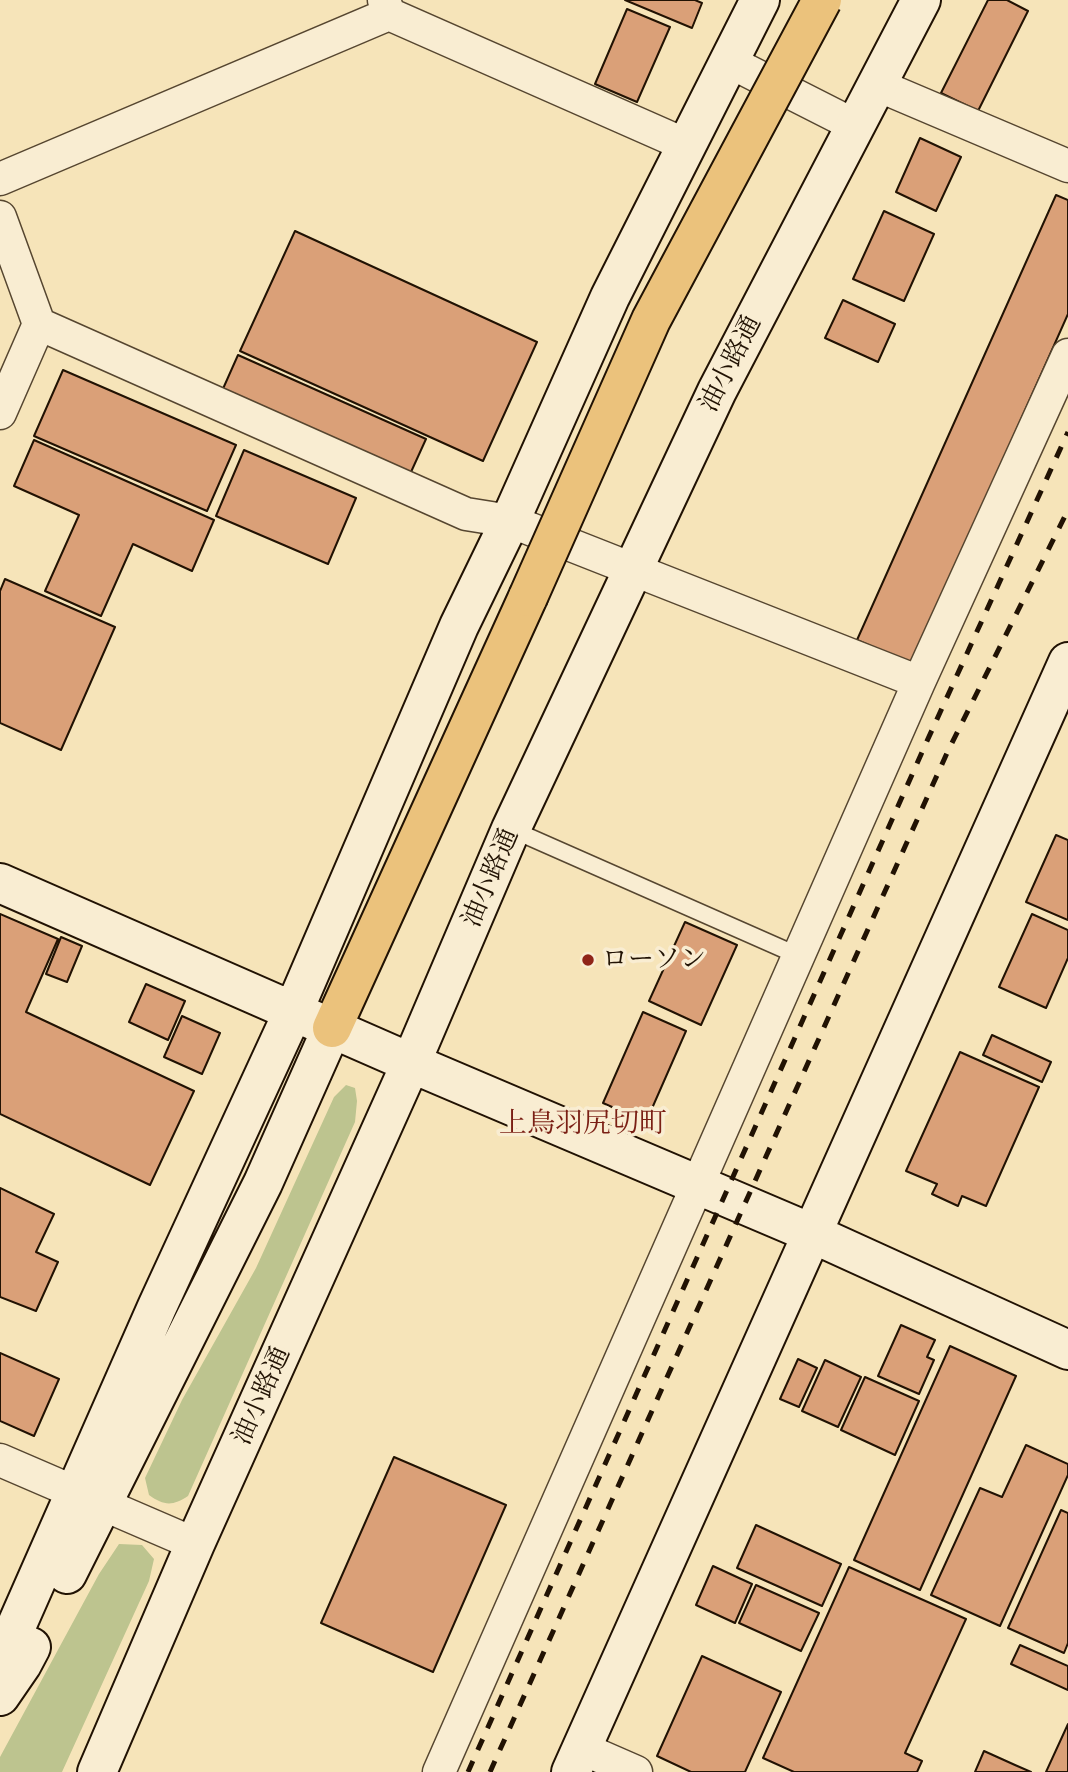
<!DOCTYPE html>
<meta charset="utf-8">
<style>
body{margin:0}
canvas{display:block;background:#f6e4b9}
</style>
<canvas width="1068" height="1772"></canvas>
<script>
const c = document.querySelector('canvas').getContext('2d');
c.lineJoin = 'round';
function paint(path, color) { c.fillStyle = color; c.fill(path, 'evenodd'); }
function stroke(path, color, width, dash) { c.strokeStyle = color; c.lineWidth = width; c.lineCap = dash ? 'butt' : 'round'; c.setLineDash(dash || []); c.stroke(path); }
function write(font, color, halo, rows, align = 'center') {
  c.font = font + ' "EB Garamond","Noto Serif JP",serif'; c.lineWidth = 7; c.setLineDash([]); c.textBaseline = 'middle'; c.strokeStyle = halo; c.fillStyle = color; for (const [text, x, y, turn = 0] of rows) {
    c.save(); c.translate(x, y); c.rotate((+turn || 0) * Math.PI / 180); c.textAlign = isNaN(turn) ? turn : align; if (halo) c.strokeText(text, 0, 0); c.fillText(text, 0, 0); c.restore();
  }
}
paint(new Path2D(`
 M346,1085L355,1088L357,1101L355,1122L188,1496C173,1506 164,1506 149,1495L145,1478L182,1400L256,1268L334,1097Z
 M119,1544L142,1545L154,1559L149,1581L62,1772H0V1757L99,1574Z`), '#bdc48f');
const building = new Path2D(`
 M625,0H695L702,3L692,28Z
 M988,0H1007L1028,11L978,111L941,93Z
 M627,9L670,27L637,102L595,84Z
 M920,138L961,157L936,211L896,192Z
 M1056,195L1068,200V314L912,664L857,640Z
 M884,211L934,234L904,301L853,279Z
 M295,231L537,342L483,461L240,351Z
 M843,300L895,324L878,362L825,338Z
 M238,355L426,439L406,483L218,400Z
 M63,370L236,445L207,511L34,436Z
 M34,440L214,520L192,571L133,544L101,616L45,591L79,515L14,486Z
 M244,450L356,498L328,564L216,516Z
 M5,579L115,627L61,750L0,723V591Z
 M1056,835L1068,840V920L1026,902Z
 M0,914L58,939L26,1012L194,1091L150,1185L0,1114Z
 M1032,914L1068,930V958L1046,1008L999,987Z
 M685,922L737,945L701,1025L649,1001Z
 M61,937L82,946L67,982L46,974Z
 M146,984L185,1001L168,1040L129,1022Z
 M643,1012L686,1031L646,1122L603,1103Z
 M182,1016L220,1033L202,1074L164,1057Z
 M992,1035L1051,1062L1042,1082L983,1055Z
 M960,1052L1039,1087L986,1206L962,1196L958,1206L932,1194L937,1184L906,1171Z
 M0,1188L54,1214L36,1252L58,1262L36,1311L0,1297Z
 M901,1325L935,1340L927,1357L934,1360L919,1394L878,1376Z
 M950,1346L1016,1376L920,1590L854,1560Z
 M0,1353L59,1379L34,1436L0,1421Z
 M798,1359L817,1368L799,1407L780,1399Z
 M825,1360L861,1377L838,1427L802,1411Z
 M865,1377L919,1401L895,1455L841,1430Z
 M1026,1445L1068,1464V1475L1000,1626L931,1595L980,1488L1002,1497Z
 M394,1457L506,1505L433,1672L321,1623Z
 M1061,1510L1068,1513V1643L1064,1653L1008,1628Z
 M756,1525L841,1564L822,1606L737,1568Z
 M713,1566L752,1584L735,1623L696,1605Z
 M849,1567L966,1619L905,1753L922,1761L917,1772H794L763,1758Z
 M756,1585L819,1613L801,1651L739,1623Z
 M1020,1645L1068,1666V1690L1011,1664Z
 M702,1656L781,1692L745,1772H691L657,1756Z
 M1068,1724V1772H1046Z
 M984,1751L1015,1765L1031,1772H975Z`);
paint(building, '#daa078');
stroke(building, '#211203', 2);
const lane = new Path2D(`
 M511,829L799,956`);
const street = new Path2D(`
 M384,0L389,14L686,145
 M728,61L854,125
 M875,84L1068,166
 M0,179L389,14
 M0,217L39,324L0,413
 M39,324L466,514L510,521L919,682
 M0,1460L195,1544
 M581,1748L636,1772
 M439,1772L919,682L1068,355`);
const secondary = new Path2D(`
 M0,883L411,1063L811,1233L1068,1350
 M67,1574L263,1183L332,1028
 M0,1663L157,1307L293,1012L459,626L510,521L610,297L760,0
 M0,1696L22,1664L31,1647
 M97,1772L195,1544L411,1063L511,829L717,391L921,0
 M571,1772L1068,662`);
const highway = new Path2D(`
 M332,1028L528,597`);
stroke(lane, '#564630', 19);
stroke(street, '#564630', 35);
stroke(secondary, '#211203', 42);
stroke(highway, '#211203', 42);
stroke(lane, '#f9edd2', 16);
stroke(street, '#f9edd2', 32);
stroke(secondary, '#f9edd2', 38);
stroke(highway, '#ebc27c', 38);
stroke(new Path2D(`
 M468,1772L927,741L1068,432
 M490,1772L947,753L1068,510`), '#211203', 5, [12, 12]);
const highwayBridge = new Path2D(`
 M528,597L651,320L822,0`);
stroke(highwayBridge, '#211203', 42, []);
stroke(highwayBridge, '#ebc27c', 38);
for (const [x, y, r, color] of [
 [588,960,7,"#8f2418"]
]) { const dot = new Path2D(); dot.arc(x, y, r, 0, 2 * Math.PI); c.fillStyle = color; c.fill(dot); stroke(dot, '#f9edd2', 2.5); }
write('26px', '#211203', '#f9edd2', [
 ["油小路通",731,364,-63],
 ["油小路通",491,878,-67],
 ["油小路通",262,1396,-66]
]);
write('26px', '#211203', '#f9edd2', [
 ["ローソン",602,960]
], 'left');
write('28px', '#7a1f14', '#f9edd2', [
 ["上鳥羽尻切町",583,1124]
]);
</script>
